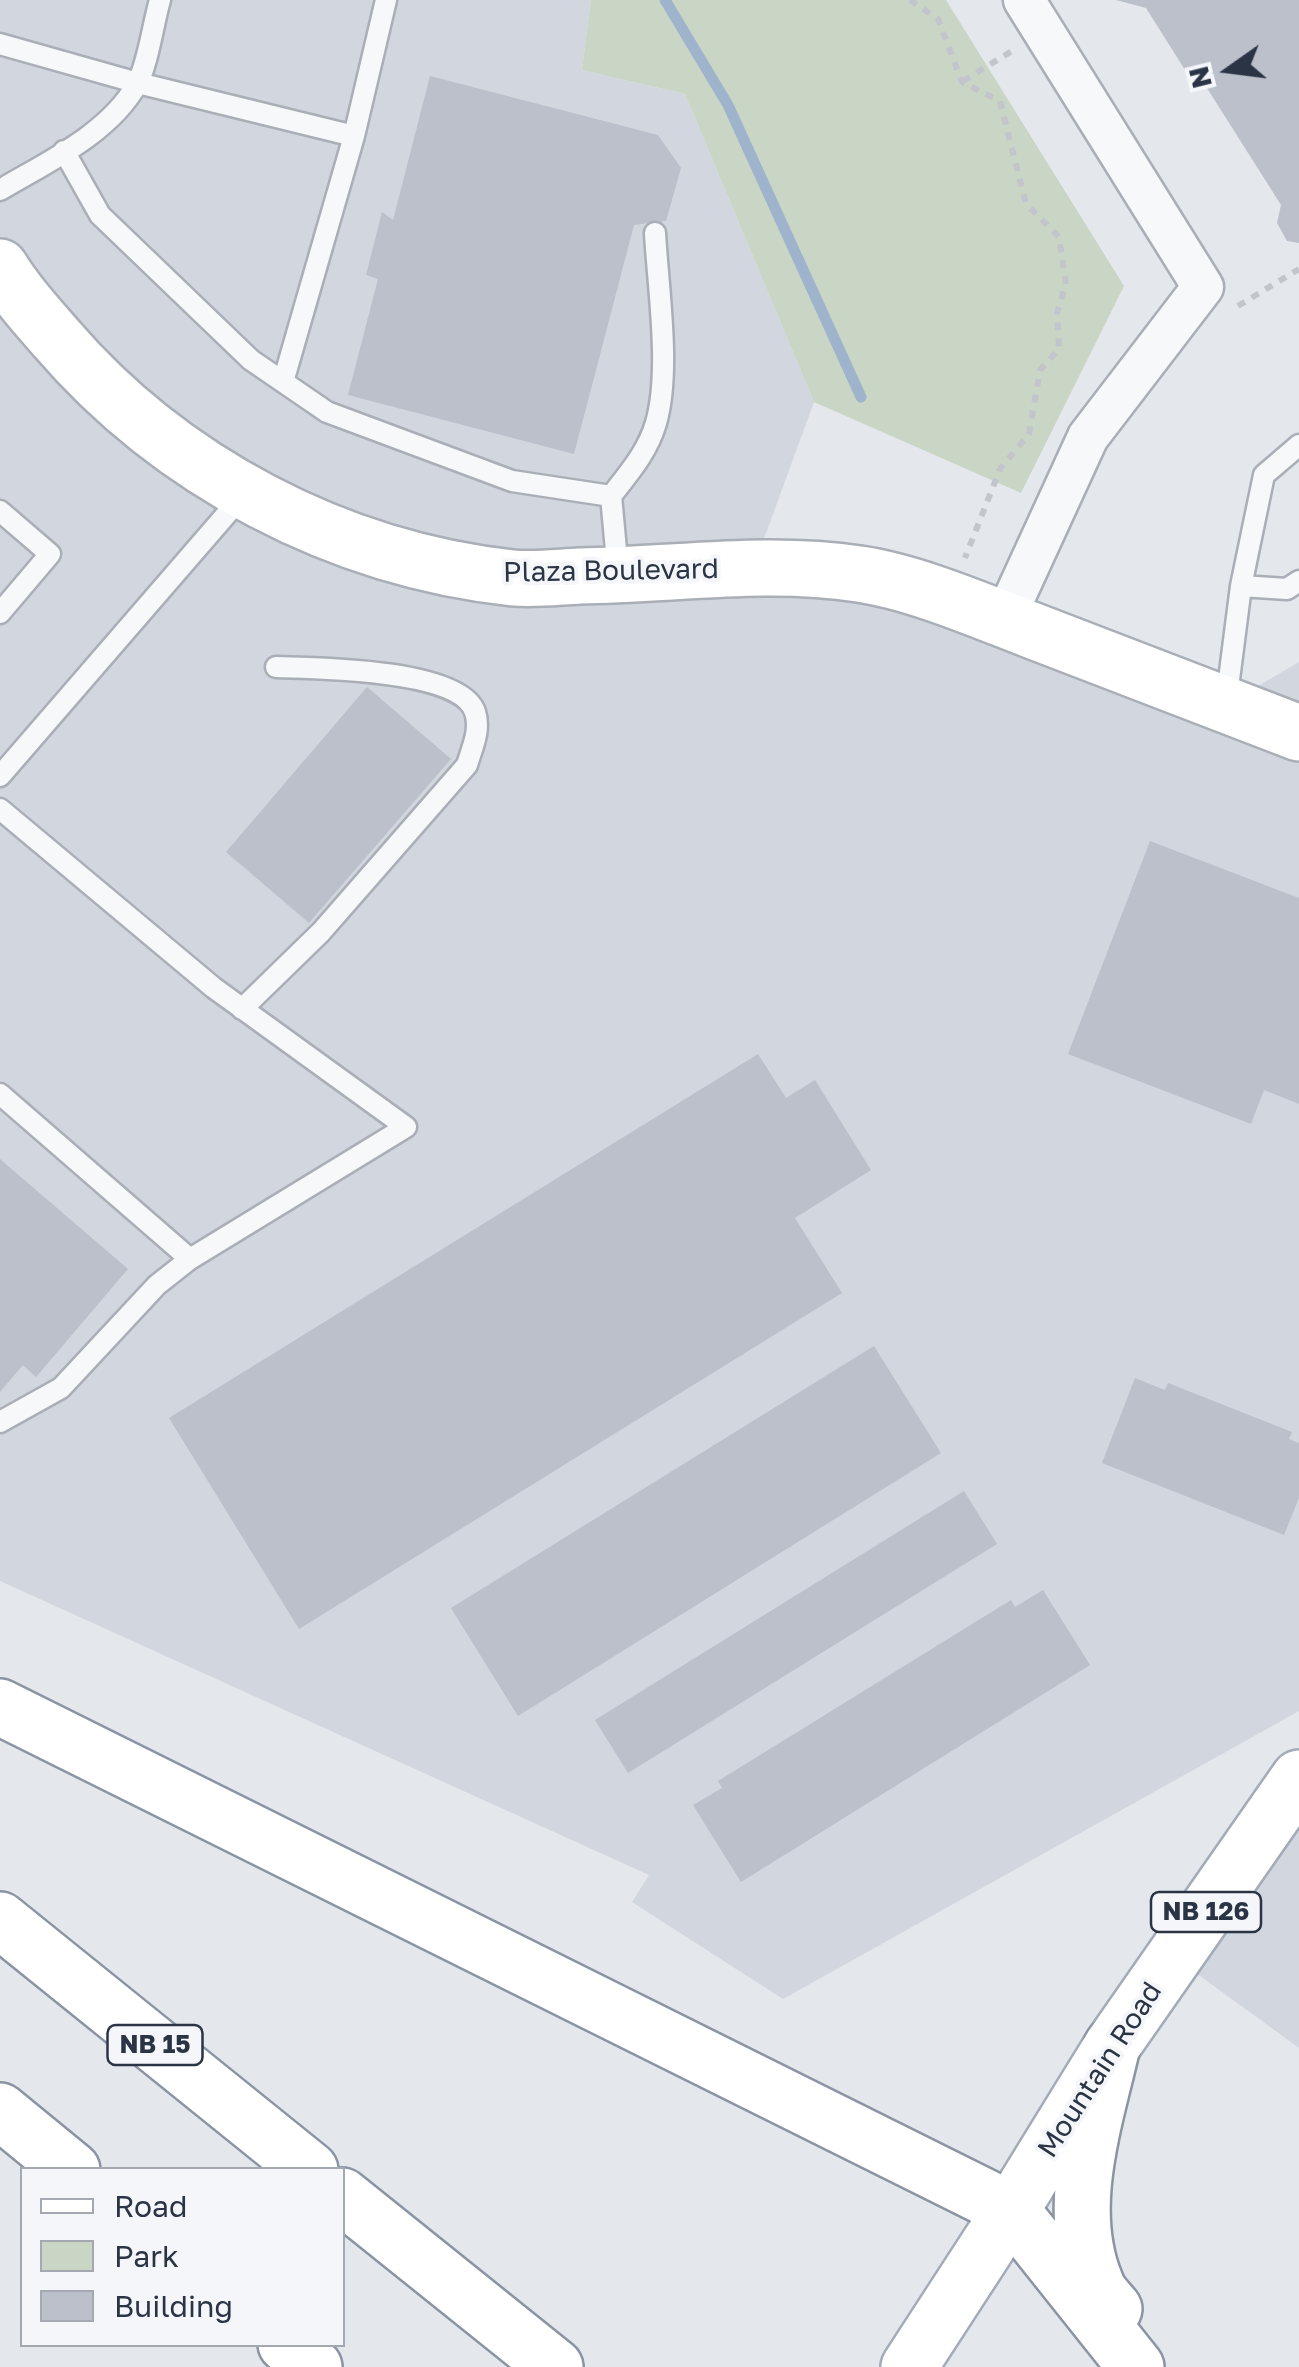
<!DOCTYPE html>
<style>
body{margin:0}
#map{position:relative;width:1299px;height:2367px;overflow:hidden;background:#e4e7ec;font-family:"Golos Text",sans-serif}
canvas{display:block}
.legend{position:absolute;left:20px;top:2167px;width:325px;height:180px;box-sizing:border-box;background:#f4f6f9;border:2px solid #a4a8b1;margin:0;padding:12px 18px;list-style:none;font-size:30px;color:#2b3445}
.legend li{display:flex;align-items:center;gap:20px;height:50px}
.legend b{width:50px;border:2px solid #a4a8b1}
.north{position:absolute;left:1179px;top:20px;width:100px;height:100px;-webkit-text-stroke:8px #f4f6f9;paint-order:stroke;rotate:256deg;font-size:28px;font-weight:700;line-height:40px;text-align:center;color:#2b3445}
.north::after{content:'';display:block;margin:auto;width:35px;height:45px;background:#2b3445;clip-path:polygon(50% 0,100% 100%,50% 72%,0 100%)}
</style>
<div id="map">
<canvas width="1299" height="2367"></canvas>
<ul class="legend">
<li><b style="height:12px;background:#fff"></b>Road</li>
<li><b style="height:28px;background:#c9d6c5"></b>Park</li>
<li><b style="height:28px;background:#bbc0ca"></b>Building</li>
</ul>
<div class="north">N</div>
</div>
<script>
const c = document.querySelector('canvas').getContext('2d');
c.lineJoin = 'round';
function paint(path, color) { c.fillStyle = color; c.fill(path, 'evenodd'); }
function stroke(path, color, width, dash) { c.strokeStyle = color; c.lineWidth = width; c.lineCap = dash ? 'butt' : 'round'; c.setLineDash(dash || []); c.stroke(path); }
function write(font, color, halo, rows, align = 'center') {
  c.font = font + ' "Golos Text",sans-serif'; c.lineWidth = 8; c.setLineDash([]); c.textBaseline = 'middle'; c.strokeStyle = halo; c.fillStyle = color; for (const [text, x, y, turn = 0] of rows) {
    c.save(); c.translate(x, y); c.rotate((+turn || 0) * Math.PI / 180); c.textAlign = isNaN(turn) ? turn : align; if (halo) c.strokeText(text, 0, 0); c.fillText(text, 0, 0); c.restore();
  }
}
paint(new Path2D(`
 M0,0H591L582,70L685,94L814,402L754,566L1226,705L1299,662V1711L783,1999L632,1902L649,1875L0,1581Z
 M1299,1778V2048L1174,1957Z`), '#d2d6de');
paint(new Path2D(`
 M591,0H946L1124,286L1021,493L814,402L685,94L582,70Z`), '#c9d6c5');
stroke(new Path2D(`
 M665,0L728,105L861,397`), '#9fb4cc', 11);
paint(new Path2D(`
 M1116,0H1299V243L1287,241L1277,223L1281,205L1200,77L1192,81L1146,8Z
 M430,76L658,135L681,168L666,221L634,225L574,454L348,395L378,279L366,275L382,212L393,220Z
 M367,687L451,759L309,923L226,852Z
 M1150,841L1299,898V1104L1264,1090L1251,1124L1068,1054Z
 M758,1054L786,1098L815,1080L871,1170L795,1218L842,1293L299,1629L169,1418Z
 M0,1159L128,1269L36,1377L23,1365L0,1392Z
 M874,1346L941,1453L518,1716L451,1608Z
 M1135,1378L1165,1390L1168,1383L1292,1432L1289,1439L1299,1443V1498L1284,1535L1102,1463Z
 M964,1491L997,1544L628,1773L595,1720Z
 M1043,1590L1090,1665L741,1882L693,1805L722,1788L718,1781L1011,1600L1015,1607Z`), '#bbc0ca');
const lane = new Path2D(`
 M0,44L138,83L354,136L386,0
 M64,151L100,215L251,360L327,412L512,481L611,496L618,572
 M0,190C47,162 109,134 137,84C148,64 153,24 160,0
 M283,382L354,136
 M611,496C629,473 648,451 656,423C671,371 658,288 655,233
 M0,511L50,554L0,613
 M1241,586L1287,589L1299,581
 M1226,703L1241,586L1264,475L1299,445
 M0,776L244,494
 M0,809L214,988L406,1127L190,1259L157,1285L61,1388L0,1422
 M242,1009L321,932L467,765C472,748 481,730 475,712C461,669 315,668 276,667
 M0,1094L190,1259`);
const street = new Path2D(`
 M1004,620L1088,437L1203,287L1024,0`);
const secondary = new Path2D(`
 M0,267C16,293 36,315 56,338C170,471 337,559 513,578C535,580 558,577 580,576C673,575 766,560 859,574C914,582 979,610 1031,630C1120,664 1210,699 1299,733`);
const primary = new Path2D(`
 M909,2367L1011,2210L1112,2046L1299,1778`);
const highway = new Path2D(`
 M0,1707L1011,2210L1136,2367
 M0,1920L310,2170
 M1112,2046C1095,2121 1064,2208 1096,2284C1099,2293 1108,2302 1114,2309
 M0,2111L72,2170
 M342,2196L555,2367
 M286,2344L314,2367`);
stroke(lane, '#a9aeb7', 25);
stroke(street, '#a9aeb7', 45);
stroke(secondary, '#a9aeb7', 60);
stroke(primary, '#a3abb8', 60);
stroke(highway, '#8b94a3', 60);
stroke(new Path2D(`
 M910,0L938,19L962,82L1000,101L1026,204L1059,237L1066,284L1057,313L1059,349L1040,370L1029,434L1000,469L965,558
 M963,81L1012,51
 M1238,306L1299,269`), '#c2c5cb', 6, [8, 8]);
stroke(lane, '#f7f8fa', 20);
stroke(street, '#f7f8fa', 40);
stroke(secondary, '#fff', 55);
stroke(primary, '#fff', 55);
stroke(highway, '#fff', 55);
for (const [x, y, w] of [
 [1206,1912,110],
 [155,2045,95]
]) { const box = new Path2D(); box.roundRect(x - w / 2, y - 20, w, 40, 8); c.fillStyle = '#f4f6f9'; c.fill(box); stroke(box, '#2b3445', 2.5); }
write('bold 25px', '#2b3445', null, [
 ["NB 126",1206,1912],
 ["NB 15",155,2045]
]);
write('28px', '#2b3445', '#f4f6f9', [
 ["Plaza Boulevard",611,571,-1],
 ["Mountain Road",1100,2070,-57]
]);
</script>
